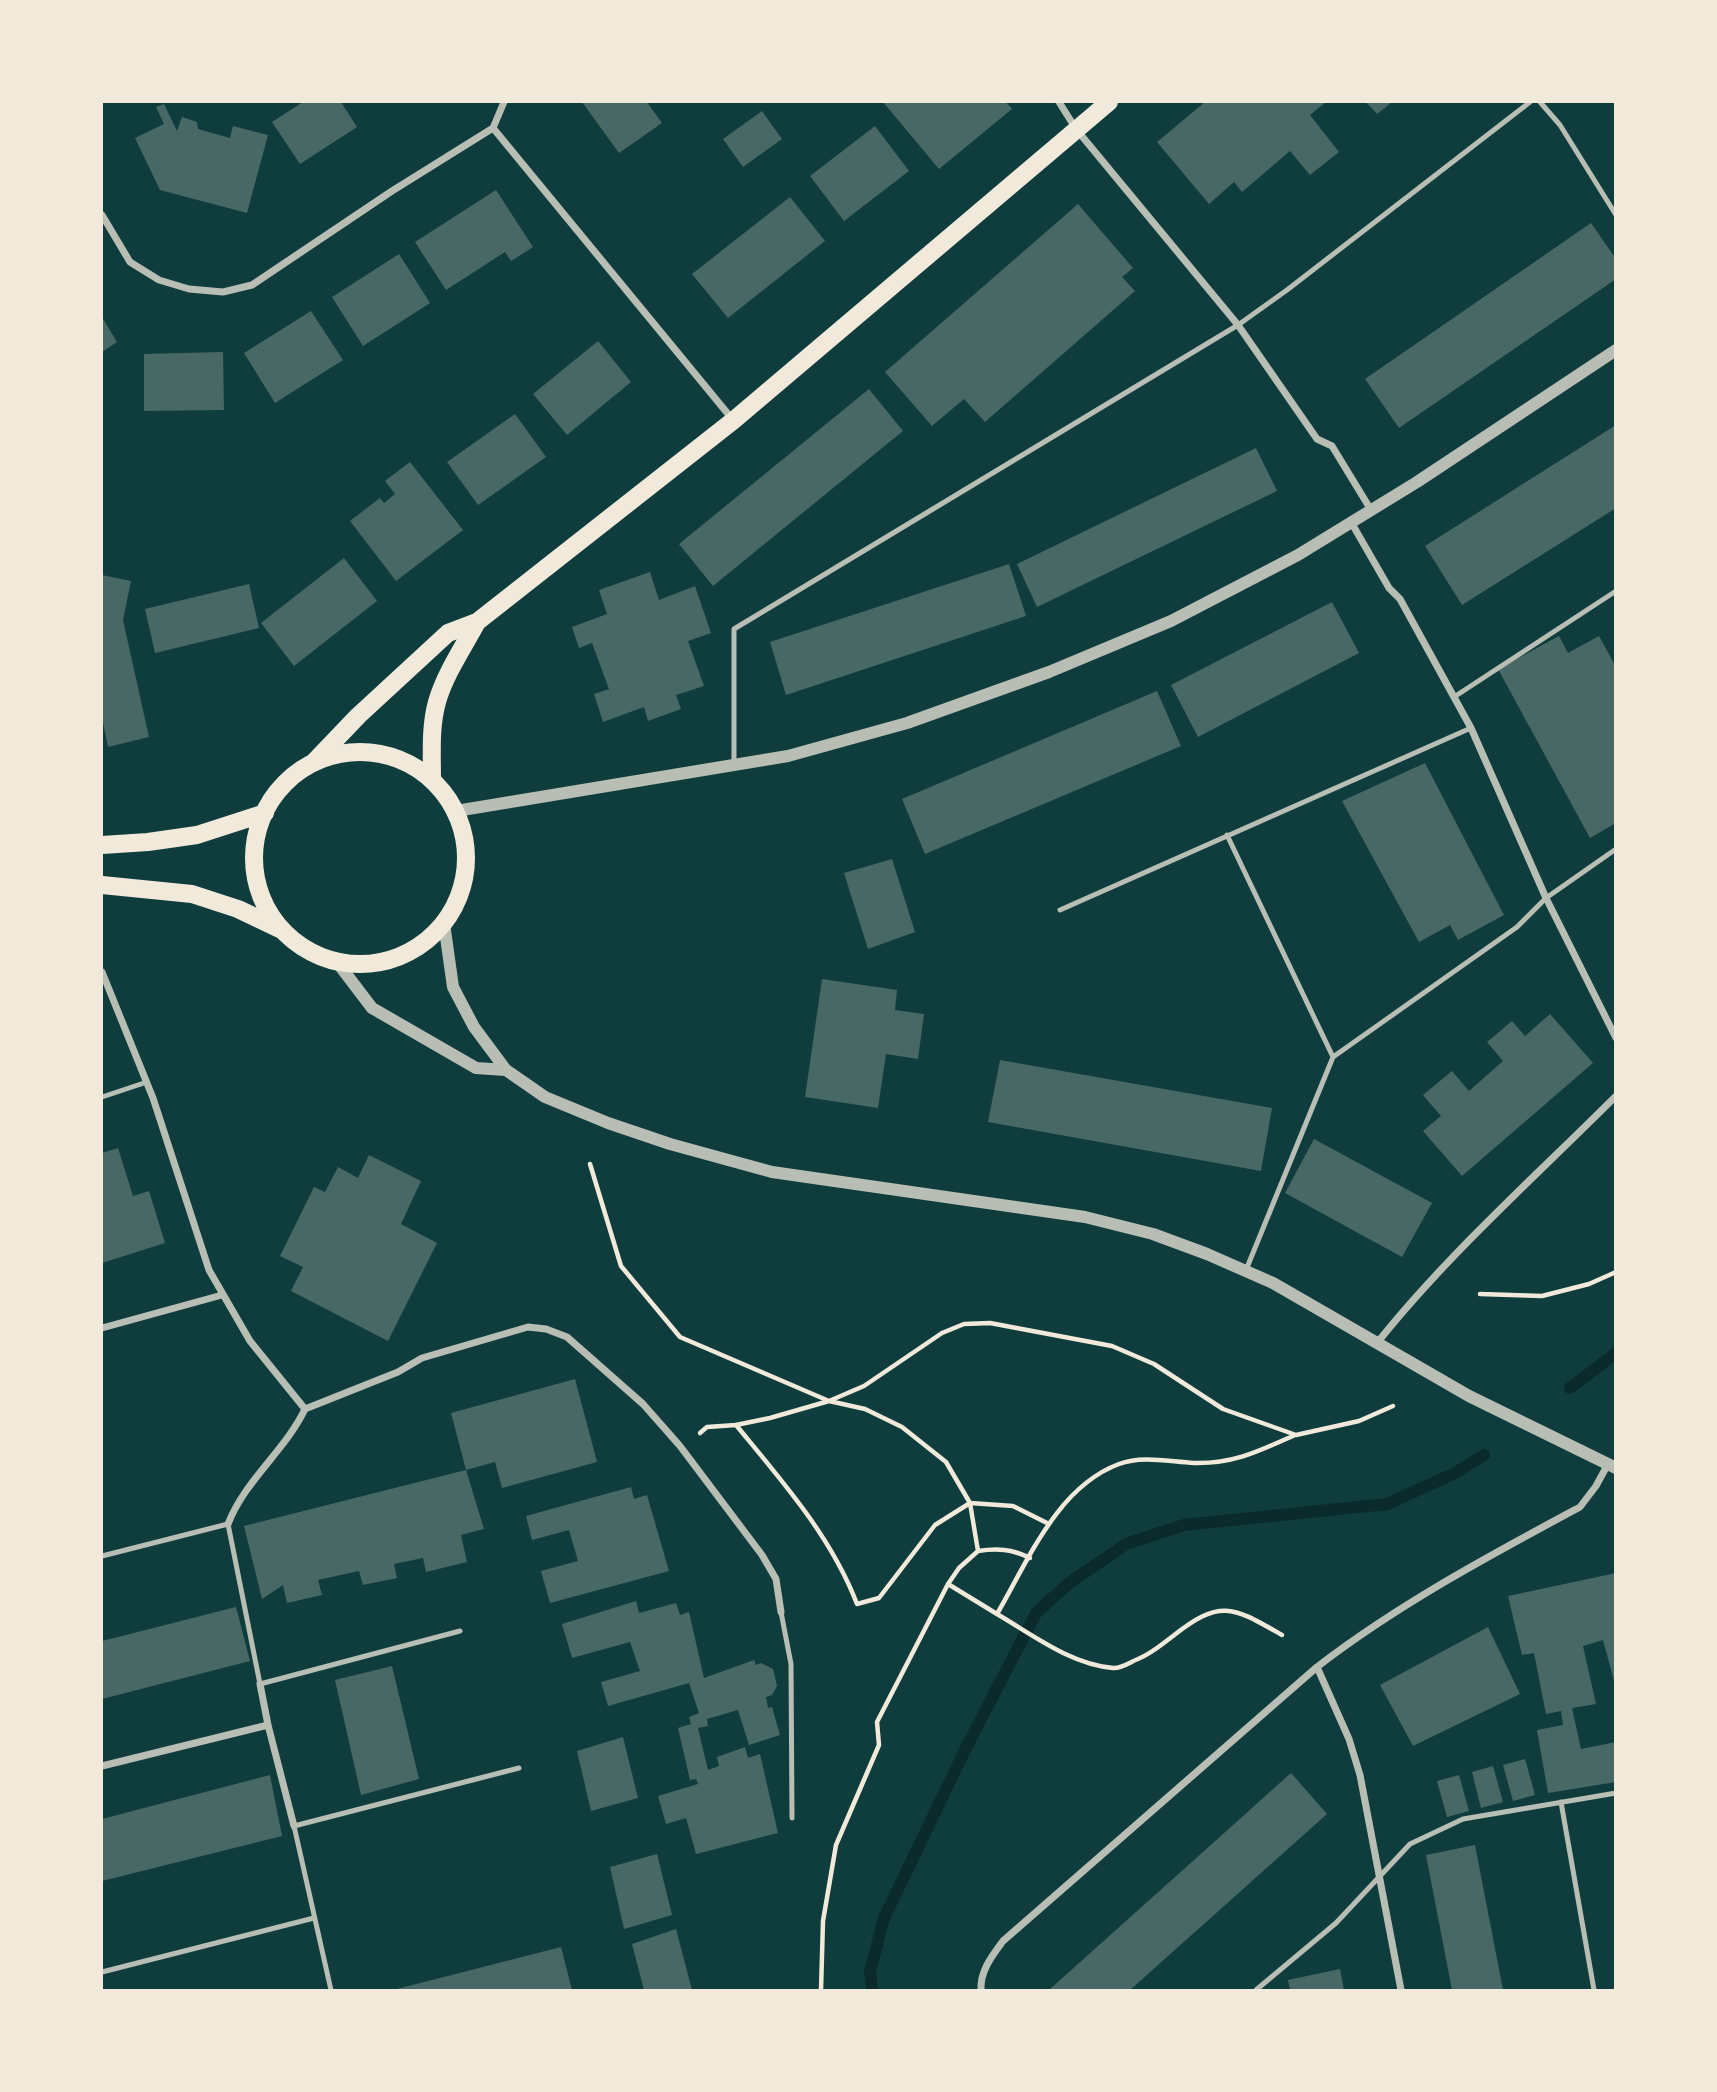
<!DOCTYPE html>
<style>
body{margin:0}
#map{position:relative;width:1717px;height:2092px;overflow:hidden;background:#0f3d3e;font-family:"PT Sans Narrow",sans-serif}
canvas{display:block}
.frame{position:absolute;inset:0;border:103px solid #f1e9da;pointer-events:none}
</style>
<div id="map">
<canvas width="1717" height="2092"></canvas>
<div class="frame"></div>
</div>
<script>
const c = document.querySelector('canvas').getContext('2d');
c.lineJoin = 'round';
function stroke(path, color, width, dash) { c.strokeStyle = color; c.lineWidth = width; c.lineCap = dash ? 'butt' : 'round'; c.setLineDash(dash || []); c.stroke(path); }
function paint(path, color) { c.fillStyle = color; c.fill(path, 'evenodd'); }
stroke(new Path2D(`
 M1570,1388L1616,1353
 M872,1990L870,1972L884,1918L966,1748L1036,1613L1068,1584L1126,1544L1184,1525L1387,1504L1455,1473L1484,1455`), '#0a2a2b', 12);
paint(new Path2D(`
 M303,102H341L357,127L300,164L272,122Z
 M582,102H647L662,123L619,153Z
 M883,102H1006L1012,109L939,169Z
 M1205,102H1326L1310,115L1339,152L1310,175L1290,151L1242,192L1234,182L1209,204L1157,142Z
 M1366,102H1392L1377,114Z
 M164,104L177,131L182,117L197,122L198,129L230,138L233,126L268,135L247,213L160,190L135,138L164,124L156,107Z
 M762,111L782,139L743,167L723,139Z
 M875,126L909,171L844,221L810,176Z
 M496,190L533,247L511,261L505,252L446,290L415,242Z
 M790,197L825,241L728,318L692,274Z
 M1078,204L1133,268L1122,277L1135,291L985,422L964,399L932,426L885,372Z
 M1591,223L1616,259V279L1399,428L1365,379Z
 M399,254L430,303L363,346L332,297Z
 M311,311L343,360L275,403L244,353Z
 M102,317L117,342L102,352Z
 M598,341L631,382L567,435L533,394Z
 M223,352L224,410L144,411V354Z
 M869,389L903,431L713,586L679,544Z
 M515,414L546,457L478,505L447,462Z
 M1616,425V508L1462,605L1425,546Z
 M1256,448L1277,491L1037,607L1017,564Z
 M410,462L463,530L396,581L350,521L380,498L384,503L395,494L385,481Z
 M344,558L377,601L294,666L261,623Z
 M1009,564L1026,616L786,695L770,642Z
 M650,572L659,600L695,586L711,633L688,641L704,686L676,695L681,709L648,721L644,707L603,722L594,694L609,689L592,643L579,648L572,627L607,614L599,590Z
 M102,575L131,581L123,620L149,737L108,747L102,718Z
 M249,584L259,628L155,653L145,609Z
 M1332,602L1359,653L1198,737L1171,685Z
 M1559,636L1568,653L1599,636L1616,667V823L1590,838L1498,669Z
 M1157,691L1181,746L925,854L902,799Z
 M1425,763L1504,915L1458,940L1450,925L1419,942L1342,801Z
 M892,859L915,932L868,949L844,873Z
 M822,979L897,990L895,1010L924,1014L918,1059L886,1054L878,1108L805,1097Z
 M1550,1014L1593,1063L1462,1176L1423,1131L1441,1116L1423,1095L1452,1071L1469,1091L1503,1061L1487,1042L1512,1021L1525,1036Z
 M1000,1060L1272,1108L1261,1171L988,1122Z
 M1314,1139L1432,1203L1402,1257L1285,1193Z
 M118,1148L133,1196L149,1191L165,1243L102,1263V1153Z
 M369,1155L421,1181L401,1224L437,1243L388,1341L291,1291L303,1267L280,1256L314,1187L325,1192L338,1167L358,1178Z
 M575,1379L597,1462L502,1488L495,1462L466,1470L451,1413Z
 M466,1470L484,1529L461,1535L467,1562L426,1572L423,1558L394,1564L397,1578L363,1585L359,1571L318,1580L322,1595L287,1603L283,1585L262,1599L244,1526Z
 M631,1487L634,1499L647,1495L669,1571L550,1603L541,1571L578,1561L569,1530L532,1540L526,1516Z
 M1616,1573V1688L1603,1640L1583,1646L1596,1704L1572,1708L1581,1749L1616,1742V1782L1548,1793L1537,1730L1563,1725L1561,1711L1546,1714L1534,1653L1522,1655L1508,1596Z
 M636,1601L639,1613L676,1603L680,1615L689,1612L704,1678L754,1660L756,1665L761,1663L773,1669L777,1686L772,1695L766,1697L768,1708L772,1707L780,1735L749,1745L738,1710L707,1719L708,1726L698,1728L708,1770L719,1766L717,1757L745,1747L748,1758L760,1754L778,1833L696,1854L686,1818L666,1824L658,1796L698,1784L696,1779L690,1780L678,1728L691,1724L689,1717L699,1713L689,1683L608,1706L601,1682L640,1671L630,1642L572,1658L562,1624Z
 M236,1607L250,1661L102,1699V1641Z
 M1488,1627L1520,1694L1413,1746L1380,1685Z
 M392,1666L419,1779L361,1795L335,1680Z
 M623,1737L638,1798L591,1811L577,1751Z
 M1525,1759L1535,1795L1513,1801L1503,1765Z
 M1493,1766L1503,1802L1481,1808L1472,1772Z
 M1291,1773L1327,1814L1130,1990H1049Z
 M270,1775L282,1836L102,1881V1819Z
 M1459,1775L1469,1811L1447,1817L1437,1781Z
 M1475,1845L1503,1990H1452L1426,1855Z
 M657,1854L672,1915L624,1929L610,1867Z
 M676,1929L692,1990H644L632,1944Z
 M561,1947L572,1990H393Z
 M1340,1969L1344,1990H1290L1288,1980Z`), '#486865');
stroke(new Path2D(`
 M590,1164L621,1266L680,1337L829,1401L864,1386L942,1333L964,1324L990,1323L1112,1346L1154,1364L1223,1409L1296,1435L1359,1421L1393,1406
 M1480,1294L1542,1296L1589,1284L1616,1272
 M736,1425C782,1481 831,1536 857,1604L879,1598L935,1525L970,1503L1013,1506L1049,1524
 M700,1433L707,1427L736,1425L770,1418L829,1401L865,1409L902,1427L946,1462L970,1503L978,1551L959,1568L948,1584
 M978,1551C997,1548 1012,1549 1030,1558
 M997,1614C1033,1635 1070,1664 1113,1668C1121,1669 1130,1662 1138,1659C1151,1654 1161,1645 1173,1636C1221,1598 1233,1607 1282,1635
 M821,1990L823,1921L836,1845L879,1745L877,1722L948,1584L997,1614C1028,1561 1057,1487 1119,1464C1143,1455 1170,1462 1194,1463C1234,1464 1259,1451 1295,1435`), '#f1e9da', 4.5);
stroke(new Path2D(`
 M1540,102L1560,125L1616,215
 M1454,697L1616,591
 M734,764V629L1238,325L1287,290L1530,102
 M1227,835L1333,1057
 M1060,910L1471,728
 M102,1097L147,1082
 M1246,1270L1333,1057L1517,927L1546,898L1616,849
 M102,1556L228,1524L260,1684L460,1631
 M781,1612L791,1664L792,1818
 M1561,1802L1594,1990
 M102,1972L314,1918
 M331,1990L294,1826L519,1768
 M1256,1990L1336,1923L1410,1844L1463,1819L1616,1793`), '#b8beb3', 5);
stroke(new Path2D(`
 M1059,102L1076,129L1238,325L1317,439L1332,446L1371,510
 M493,128L733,420
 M102,215L130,262L159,280L189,289L223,292L252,285L392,191L493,128L504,102
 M1351,522L1389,588L1400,599L1471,728L1546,898L1616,1038
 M102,972L153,1098L209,1270L250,1341L305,1409L398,1372L422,1358L528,1327L546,1329L567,1337L643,1404L680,1446L762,1555L776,1579L781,1612
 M102,1328L222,1295
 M1377,1343C1448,1254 1535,1177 1616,1096
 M228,1524C245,1480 285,1451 305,1409
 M1317,1667L1349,1739L1360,1775L1401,1990
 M260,1684L268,1725
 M102,1766L268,1725L294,1826
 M981,1990C980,1971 992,1956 1003,1941L1317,1667C1399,1604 1489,1556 1580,1507L1596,1486L1608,1464`), '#b8beb3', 7);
stroke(new Path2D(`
 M456,811L788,756L907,723L1049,672L1171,621L1298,555L1417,482L1616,350
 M444,923L453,987L474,1027L506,1070L545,1097L608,1123L670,1144L772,1172L1085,1217L1153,1234L1207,1254L1273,1283L1469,1396L1616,1468
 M337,962L372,1008L476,1068L506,1070`), '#b8beb3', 12);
stroke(new Path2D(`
 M254 858a106 106 0 1 1 212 0a106 106 0 1 1-212 0Z
 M314,762L358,716L448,633L477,622L734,420L1109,102
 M432,780C432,754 430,727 437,702C445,674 463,648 477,622
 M102,845L148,842L197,835L265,813
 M102,885L192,894L238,909L280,929`), '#f1e9da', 18);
</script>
